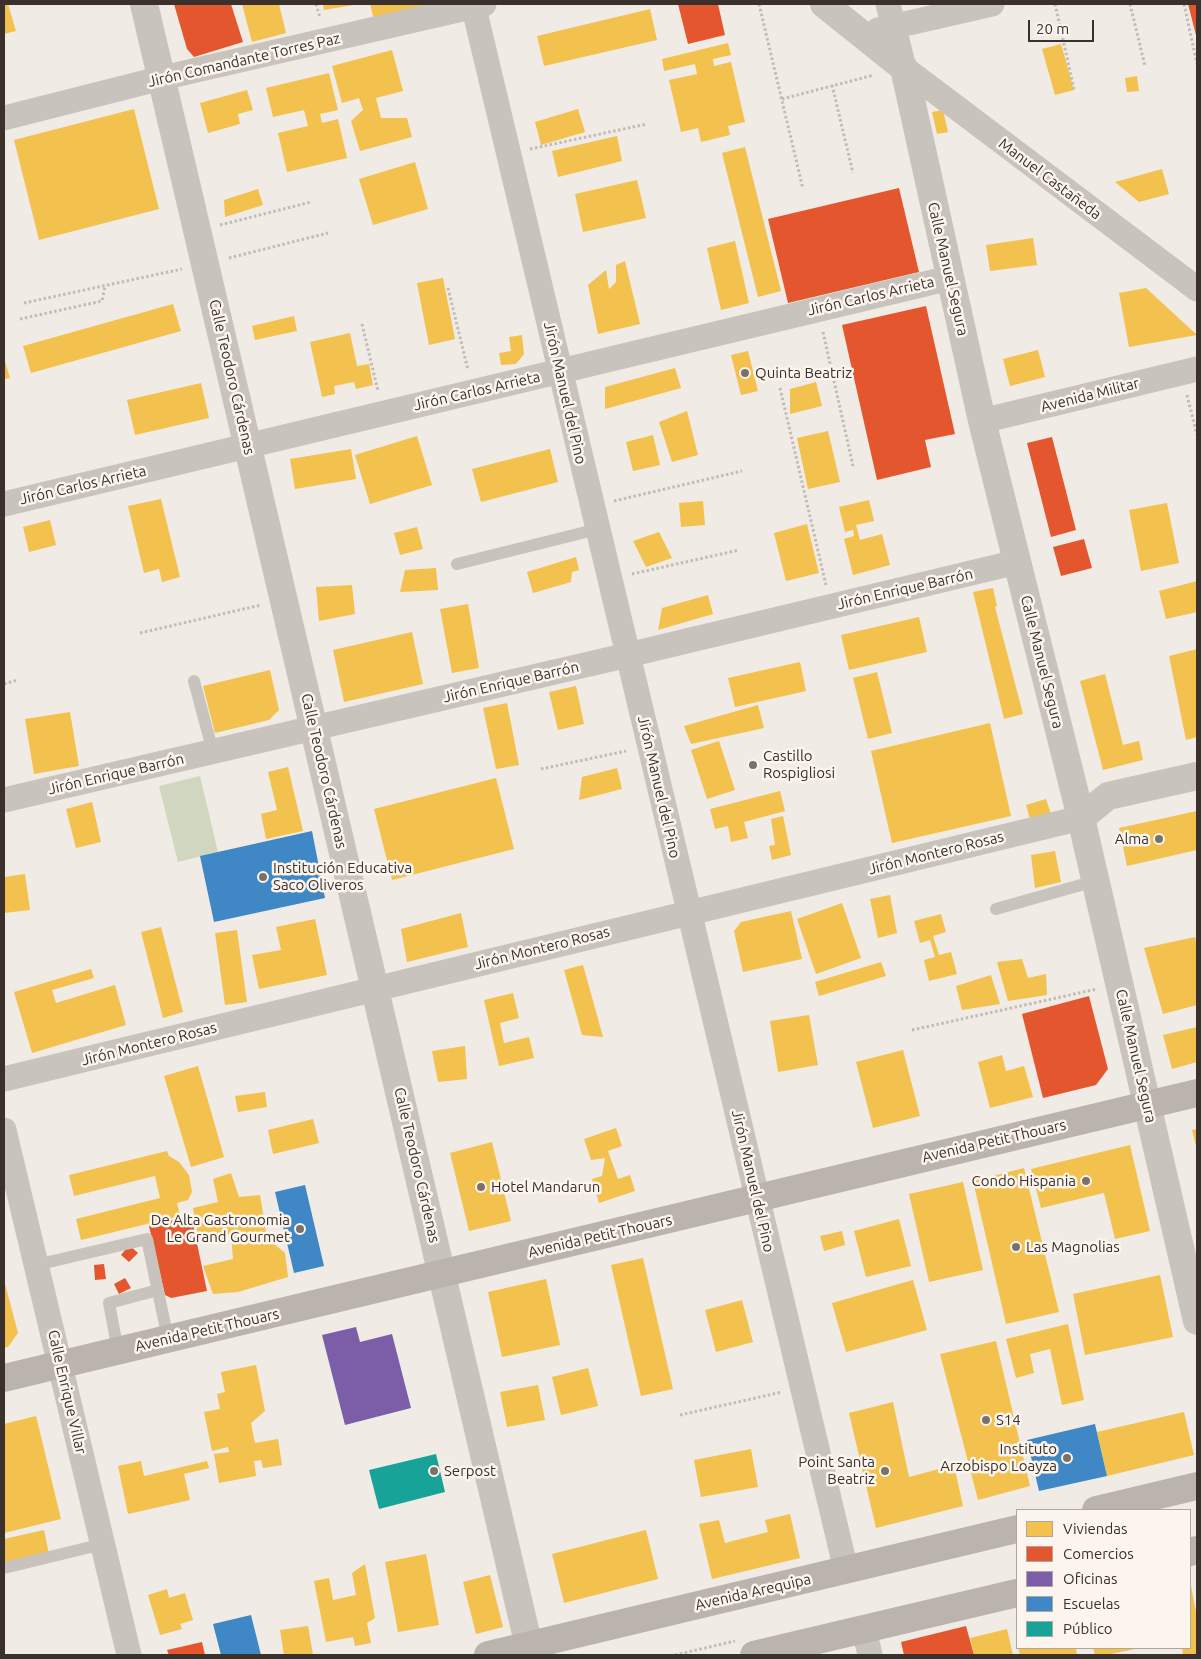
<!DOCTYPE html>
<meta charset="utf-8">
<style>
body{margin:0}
#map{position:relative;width:1201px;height:1659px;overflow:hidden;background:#f0ebe5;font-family:Ubuntu,sans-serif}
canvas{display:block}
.frame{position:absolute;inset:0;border:5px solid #3b302b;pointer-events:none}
.legend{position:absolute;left:1016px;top:1509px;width:175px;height:140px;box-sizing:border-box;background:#fbf5ee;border:1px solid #aea6a0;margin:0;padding:6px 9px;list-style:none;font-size:15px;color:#3b302b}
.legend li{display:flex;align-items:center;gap:10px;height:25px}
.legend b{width:25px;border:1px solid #aea6a0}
.scale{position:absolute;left:1028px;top:20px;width:66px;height:22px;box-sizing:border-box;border:2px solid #3b302b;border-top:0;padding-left:6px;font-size:15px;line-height:18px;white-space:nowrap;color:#3b302b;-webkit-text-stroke:4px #fbf5ee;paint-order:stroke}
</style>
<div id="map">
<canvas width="1201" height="1659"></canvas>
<div class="frame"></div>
<ul class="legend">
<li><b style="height:14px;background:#f2c14e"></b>Viviendas</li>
<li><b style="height:14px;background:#e4572e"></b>Comercios</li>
<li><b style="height:14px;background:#7b5ea7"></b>Oficinas</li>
<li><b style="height:14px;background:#3f88c5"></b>Escuelas</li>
<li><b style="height:14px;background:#17a398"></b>Público</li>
</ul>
<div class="scale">20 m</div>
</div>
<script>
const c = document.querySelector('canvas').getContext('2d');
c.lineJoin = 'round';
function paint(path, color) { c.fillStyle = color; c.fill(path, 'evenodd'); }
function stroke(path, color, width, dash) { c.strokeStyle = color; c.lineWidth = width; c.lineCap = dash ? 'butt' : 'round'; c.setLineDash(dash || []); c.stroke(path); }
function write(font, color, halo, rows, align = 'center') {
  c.font = font + ' Ubuntu,sans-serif'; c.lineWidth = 5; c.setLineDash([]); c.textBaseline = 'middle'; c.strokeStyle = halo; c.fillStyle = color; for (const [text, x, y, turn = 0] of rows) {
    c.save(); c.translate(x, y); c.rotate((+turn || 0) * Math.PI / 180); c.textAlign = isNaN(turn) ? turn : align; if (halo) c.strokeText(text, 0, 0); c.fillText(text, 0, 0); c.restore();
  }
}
paint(new Path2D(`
 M200,776L218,852L178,862L159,786Z`), '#d1d6bf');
paint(new Path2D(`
 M4,4H8L16,31L4,34Z
 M242,4H279L286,33L252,42Z
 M323,4H354V5L324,10Z
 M370,4H438L374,20Z
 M650,9L657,40L544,66L537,36Z
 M728,43L731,55L713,59L714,66L731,62L745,122L728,126L730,135L701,142L698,128L681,132L669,80L697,74L695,64L664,71L662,59Z
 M1061,44L1074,90L1055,95L1042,49Z
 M392,50L403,91L376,98L381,118H407L412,137L360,151L351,121L363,110L359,98L342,103L332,66Z
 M329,73L338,110L320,114L322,123L338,119L347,158L287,172L278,133L308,126L304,110L273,117L266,88Z
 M1137,76L1139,91L1127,92L1125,78Z
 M247,90L253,110L238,114L240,124L208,133L200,103Z
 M134,109L159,209L39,240L14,140Z
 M578,109L585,132L541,145L535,122Z
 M943,110L948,132L937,134L932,112Z
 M617,136L622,161L558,177L552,151Z
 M745,147L781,291L758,297L722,153Z
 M415,162L428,209L373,225L359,179Z
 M1162,169L1169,194L1139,202L1115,182Z
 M637,180L646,218L583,232L575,194Z
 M258,189L263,205L225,217L224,200Z
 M1033,238L1037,265L990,271L986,245Z
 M735,241L749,303L721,310L707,248Z
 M625,261L640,324L598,334L588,285L606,270L609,289L616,282V265Z
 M443,278L455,339L429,345L417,283Z
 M1146,288L1197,335L1129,347L1119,293Z
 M173,304L181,331L31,373L23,346Z
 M294,316L297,331L255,340L252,326Z
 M350,333L357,366L369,364L373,385L356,389L354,382L334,386L335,394L322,397L310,342Z
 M522,335L524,354L516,364L501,365L499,353L511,351L509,337Z
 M1038,350L1045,377L1010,386L1003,359Z
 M748,351L758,391L741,395L731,355Z
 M4,358L10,378L4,379Z
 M675,368L681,388L605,409V387Z
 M816,382L822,406L790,414V389Z
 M201,383L209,418L135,435L127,400Z
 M687,411L698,455L672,462L659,422Z
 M828,431L840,482L808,489L797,438Z
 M653,435L660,465L633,471L626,442Z
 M417,436L432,485L370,504L355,455Z
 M351,449L356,479L295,489L290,459Z
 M550,449L558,482L481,502L472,469Z
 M161,499L180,577L162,582L159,569L144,573L128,506Z
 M869,500L874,521L856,525L860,540L882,534L890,565L853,575L844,539L854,536L853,530L845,532L839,507Z
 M703,501L705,525L681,527L679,503Z
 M1167,503L1179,563L1141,571L1129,510Z
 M50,520L56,545L29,552L23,527Z
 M807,524L819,573L786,581L774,533Z
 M417,527L423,549L400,555L394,533Z
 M659,532L672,558L646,567L633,541Z
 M576,557L579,570L572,572L571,582L533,593L527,572Z
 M436,568L438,590L400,592L405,570Z
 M1197,581V612L1166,619L1159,591Z
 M352,585L355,614L319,621L316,587Z
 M993,588L997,606L995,607L1023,714L1004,719L973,592Z
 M708,595L713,614L658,630L662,608Z
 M468,604L479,668L452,673L440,609Z
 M919,617L927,652L849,670L841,635Z
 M412,632L423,684L344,702L333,650Z
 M1197,649V737L1186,740L1169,656Z
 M800,662L806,691L735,707L728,678Z
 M270,670L279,710L269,720L215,733L203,686Z
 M877,672L892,733L868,739L853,678Z
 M1105,674L1123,745L1139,741L1143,760L1103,770L1080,681Z
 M576,686L584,724L558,730L549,692Z
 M507,703L519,765L496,769L483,708Z
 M758,705L764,728L691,744L684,726Z
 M70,712L79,766L34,774L25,719Z
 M990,723L1011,816L892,843L871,751Z
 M719,741L735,790L707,799L691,750Z
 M288,767L303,831L266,839L261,814L277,810L268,772Z
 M617,768L622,789L579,800L582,777Z
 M496,778L514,849L392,880L374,809Z
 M780,791L785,811L744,822L748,838L731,842L728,826L715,829L710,809Z
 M1046,799L1052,817L1031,823L1026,805Z
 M92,802L101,842L76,848L66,809Z
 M1197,811V850L1127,866L1119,828Z
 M783,816L791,855L772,860L769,846L775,845L771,819Z
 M1055,851L1061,882L1035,888L1031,855Z
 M25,874L30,910L4,913V877Z
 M890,895L897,933L878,938L870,899Z
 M842,903L861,958L816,974L797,919Z
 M791,911L802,959L743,972L734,931L741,922Z
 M461,913L468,947L407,962L401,929Z
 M941,914L946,932L933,936L939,955L951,952L957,974L929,981L924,960L935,957L930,940L920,943L914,921Z
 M315,919L327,975L259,989L252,955L281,950L276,927Z
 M161,927L183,1012L163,1018L141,932Z
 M237,930L247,1002L225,1005L215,933Z
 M1195,937L1197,945V1005L1163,1014L1144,948Z
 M1022,959L1028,978L1046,974L1047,995L1008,1001L997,962Z
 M881,962L886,976L819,996L815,982Z
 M583,965L603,1037L582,1035L564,970Z
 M91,969L94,978L52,990L56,1003L115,985L126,1025L32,1053L14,992Z
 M991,975L1000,1004L962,1010L956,986Z
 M513,993L519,1018L500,1023L504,1043L529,1037L534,1058L499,1066L484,1000Z
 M809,1015L818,1065L778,1072L770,1021Z
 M1197,1027V1062L1172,1069L1163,1035Z
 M465,1046L467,1079L438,1082L432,1051Z
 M903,1050L920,1116L873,1128L856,1062Z
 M1002,1055L1006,1071L1024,1066L1033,1097L990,1108L978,1062Z
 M198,1066L224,1157L191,1167L164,1076Z
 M265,1092L267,1107L238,1112L235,1096Z
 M313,1119L319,1143L273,1154L268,1130Z
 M616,1128L622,1146L608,1151L618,1179L630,1175L635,1191L599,1203L592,1179L602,1176L605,1158L591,1160L584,1139Z
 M1197,1129V1150L1192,1130Z
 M492,1142L511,1221L469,1231L450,1153Z
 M1130,1145L1150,1231L1115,1239L1104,1193L1041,1208L1031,1169Z
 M167,1151L169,1156L179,1162L189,1175L192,1192L188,1200L177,1203L180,1216L81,1240L76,1219L160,1198L155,1176L74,1196L69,1175Z
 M1024,1168L1059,1312L1006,1324L973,1181Z
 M231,1173L239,1197L260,1195L267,1238L285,1253L288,1277L238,1292L213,1294L203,1266L233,1259L231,1234L199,1241L193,1208L218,1202L213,1179Z
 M963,1182L983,1270L929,1282L909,1194Z
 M899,1219L911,1266L866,1277L854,1231Z
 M842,1231L845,1245L824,1251L820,1236Z
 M643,1258L673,1389L641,1396L611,1265Z
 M1160,1275L1173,1337L1085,1355L1073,1294Z
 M546,1279L560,1345L502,1357L488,1292Z
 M4,1280L18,1333L8,1347L4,1348Z
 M913,1280L927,1330L846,1352L832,1303Z
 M742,1300L753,1342L716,1352L705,1310Z
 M1068,1324L1084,1400L1062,1405L1050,1349L1030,1354L1034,1373L1016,1378L1006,1339Z
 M996,1341L1030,1486L978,1500L940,1354Z
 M256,1365L265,1411L251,1423L255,1443L278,1439L282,1465L263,1468L261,1460L254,1461L256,1476L219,1483L214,1454L229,1452L228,1447L212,1451L204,1412L220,1409L217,1394L225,1392L221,1372Z
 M588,1368L598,1406L561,1415L552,1377Z
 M538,1385L545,1420L507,1427L500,1392Z
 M893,1402L909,1477L954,1465L963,1506L876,1528L849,1413Z
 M1184,1412L1194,1455L1107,1476L1097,1432Z
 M36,1416L61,1519L4,1533V1424Z
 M751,1449L758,1487L701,1497L694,1460Z
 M141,1461L144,1476L207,1461L209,1468L184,1474L190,1500L128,1514L118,1466Z
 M790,1514L800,1558L712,1579L699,1524L719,1520L725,1543L768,1532L765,1520Z
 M44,1530L49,1554L4,1564V1539Z
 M646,1530L658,1579L564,1603L552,1554Z
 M426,1554L439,1625L398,1632L385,1562Z
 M365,1564L375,1618L367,1623L371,1643L355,1646L353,1637L326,1642L314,1581L329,1578L333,1600L356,1595L352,1573Z
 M490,1575L503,1627L476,1634L463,1582Z
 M1191,1586L1197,1616V1655H1183L1182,1648H1190Z
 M167,1589L169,1598L185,1593L193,1620L180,1624L182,1629L160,1635L148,1595Z
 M308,1626L313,1655H284L280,1630Z
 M1007,1629L1013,1655H974L970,1638Z
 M1018,1648H1076L1077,1655H1020Z
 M1093,1648H1135V1649L1106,1655H1095Z`), '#f2c14e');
paint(new Path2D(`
 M174,4H231L243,42L194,57L187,49Z
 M678,4H718L725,35L688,44Z
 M1188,4H1197V39Z
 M899,188L919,272L788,303L768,219Z
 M926,306L955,434L925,440L931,467L877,480L842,325Z
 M1052,437L1076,530L1051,537L1027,443Z
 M1084,539L1092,568L1061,576L1053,547Z
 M1089,996L1108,1069L1096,1085L1043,1098L1022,1014Z
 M191,1215L207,1291L171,1298L165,1295L149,1226Z
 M129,1245L138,1253L129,1262L121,1255Z
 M104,1264L106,1279L95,1280L94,1265Z
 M125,1278L131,1288L119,1294L114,1284Z
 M966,1626L974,1655H904L901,1642Z
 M202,1642L205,1655H169L167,1650Z`), '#e4572e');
paint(new Path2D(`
 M356,1327L360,1342L392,1334L411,1408L345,1425L322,1335Z`), '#7b5ea7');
paint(new Path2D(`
 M312,831L325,898L214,922L200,856Z
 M305,1185L324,1266L294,1273L275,1192Z
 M1095,1424L1107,1476L1039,1491L1027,1440Z
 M251,1615L261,1655H221L213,1624Z`), '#3f88c5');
paint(new Path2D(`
 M436,1454L445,1492L379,1509L369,1470Z`), '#17a398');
stroke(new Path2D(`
 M316,4L320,18
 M759,4L803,189
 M1055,4L1074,89
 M1130,4L1145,66
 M1184,4L1197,64
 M832,85L853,173
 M782,99L874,75
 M530,149L647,124
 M220,225L311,202
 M229,258L328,233
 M448,288L468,370
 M24,303L182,269
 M20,319L102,301L105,286
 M362,324L378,391
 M823,332L853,466
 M780,388L826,585
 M1187,395L1197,435
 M614,501L742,471
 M632,574L739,550
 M140,633L261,605
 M4,684L17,680
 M541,769L626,751
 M912,1030L1097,989
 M680,1415L782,1392
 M675,1655L735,1641`), '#c2bbb6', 3, [2.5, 2.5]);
stroke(new Path2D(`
 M457,564L598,529
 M194,681L213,752
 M996,909L1095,881
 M36,1265L147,1239L168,1339
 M118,1351L109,1303L158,1290
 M4,1568L103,1544`), '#c9c3be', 12);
stroke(new Path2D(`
 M473,4L846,1570
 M888,4L904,68L1197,289
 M878,30L992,4
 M4,118L162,78L484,4
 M982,421L1197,369
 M4,504L950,278
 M4,800L628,655L1017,562
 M4,1079L1081,818
 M4,1130L129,1655
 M864,1629L870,1655`), '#c9c3be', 25);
stroke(new Path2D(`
 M144,4L531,1655
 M824,4L904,68L982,421L1081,818L1197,1321
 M1081,818L1108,796L1197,776`), '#c9c3be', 28);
stroke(new Path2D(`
 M4,1378L1197,1093
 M1096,1510L1197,1486
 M1190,1552L1197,1550
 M488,1655L1017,1529
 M754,1655L1017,1593`), '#bab3ae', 28);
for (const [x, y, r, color] of [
 [745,373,5,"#7a716c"],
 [753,765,5,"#7a716c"],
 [1159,839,5,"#7a716c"],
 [263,877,5,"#7a716c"],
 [1086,1181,5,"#7a716c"],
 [481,1187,5,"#7a716c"],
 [300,1229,5,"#7a716c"],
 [1016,1247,5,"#7a716c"],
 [986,1420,5,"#7a716c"],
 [1067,1458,5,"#7a716c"],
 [434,1471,5,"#7a716c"],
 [885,1471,5,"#7a716c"]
]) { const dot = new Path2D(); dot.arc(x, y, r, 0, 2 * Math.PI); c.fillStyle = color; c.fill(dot); stroke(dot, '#fbf5ee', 2); }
write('15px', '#3b302b', '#fbf5ee', [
 ["Jirón Comandante Torres Paz",244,60,-13],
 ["Manuel Castañeda",1050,179,37],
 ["Calle Manuel Segura",948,269,77],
 ["Jirón Carlos Arrieta",871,296,-13],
 ["Calle Teodoro Cárdenas",232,377,77],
 ["Jirón Carlos Arrieta",477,391,-13],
 ["Jirón Manuel del Pino",565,393,77],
 ["Avenida Militar",1090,395,-14],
 ["Jirón Carlos Arrieta",83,485,-13],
 ["Jirón Enrique Barrón",905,589,-13],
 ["Calle Manuel Segura",1042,662,76],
 ["Jirón Enrique Barrón",511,682,-13],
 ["Calle Teodoro Cárdenas",324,771,77],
 ["Jirón Enrique Barrón",116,774,-13],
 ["Jirón Manuel del Pino",659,787,77],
 ["Jirón Montero Rosas",936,853,-14],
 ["Jirón Montero Rosas",542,948,-14],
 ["Jirón Montero Rosas",149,1044,-14],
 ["Calle Manuel Segura",1136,1056,77],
 ["Avenida Petit Thouars",994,1141,-13],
 ["Calle Teodoro Cárdenas",417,1165,77],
 ["Jirón Manuel del Pino",753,1181,77],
 ["Avenida Petit Thouars",600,1236,-13],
 ["Avenida Petit Thouars",207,1330,-13],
 ["Calle Enrique Villar",67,1392,77],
 ["Avenida Arequipa",753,1592,-13]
]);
write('15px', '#3b302b', '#fbf5ee', [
 ["Quinta Beatriz",755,373],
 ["Castillo",763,756],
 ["Rospigliosi",763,773],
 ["Alma",1149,839,"right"],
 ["Institución Educativa",273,868],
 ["Saco Oliveros",273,885],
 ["Condo Hispania",1076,1181,"right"],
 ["Hotel Mandarun",491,1187],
 ["De Alta Gastronomia",290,1220,"right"],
 ["Le Grand Gourmet",290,1237,"right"],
 ["Las Magnolias",1026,1247],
 ["S14",996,1420],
 ["Instituto",1057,1449,"right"],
 ["Arzobispo Loayza",1057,1466,"right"],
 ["Point Santa",875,1462,"right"],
 ["Beatriz",875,1479,"right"],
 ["Serpost",444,1471]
], 'left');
</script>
